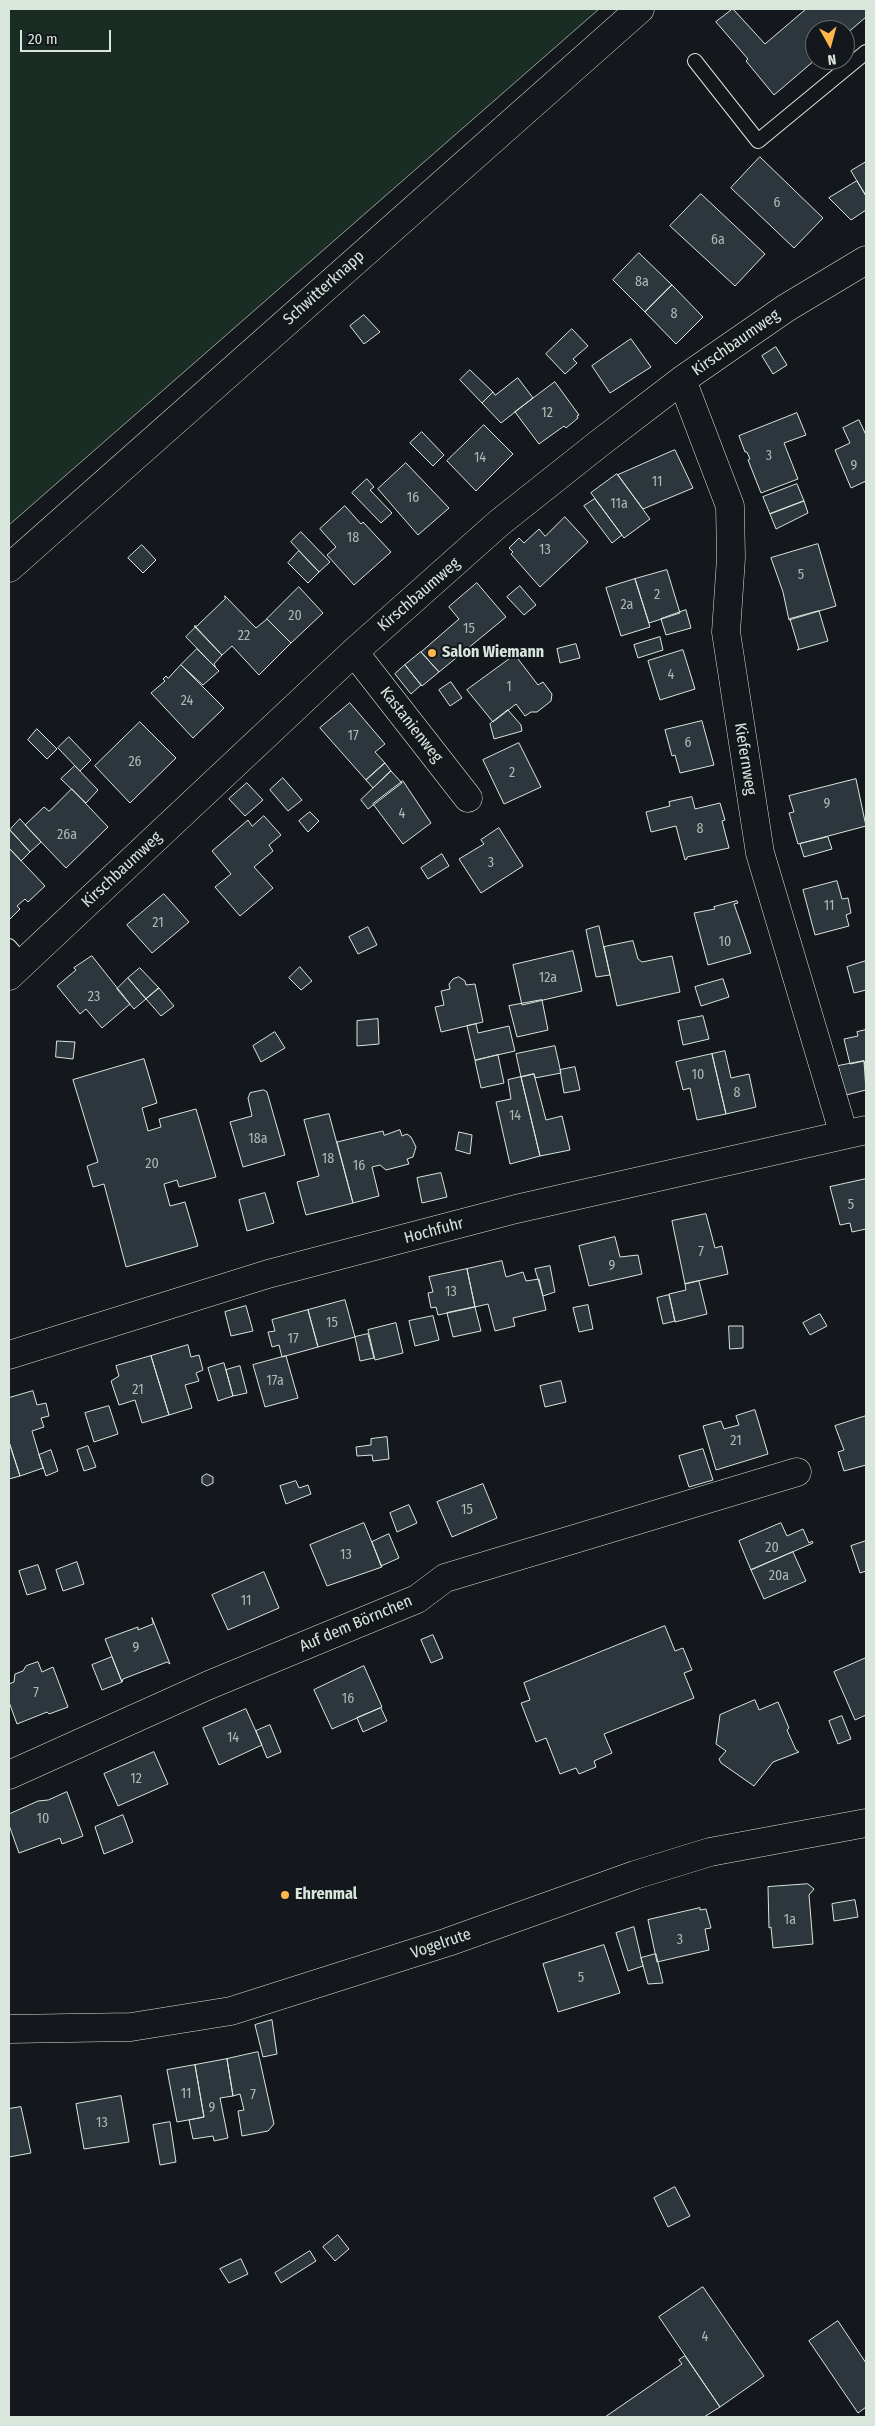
<!DOCTYPE html>
<meta charset="utf-8">
<style>
body{margin:0}
#map{position:relative;width:875px;height:2426px;overflow:hidden;background:#14181c;font-family:"Fira Sans Condensed",sans-serif}
canvas{display:block}
.frame{position:absolute;inset:0;border:10px solid #d8e6dc;pointer-events:none}
.north{position:absolute;left:805px;top:20px;width:50px;height:50px;box-sizing:border-box;background:#14181c;border:1px solid #626a69;border-radius:50%;rotate:173deg;font-size:14px;font-weight:700;line-height:20px;text-align:center;color:#d8e6dc}
.north::after{content:'';display:block;margin:auto;width:18px;height:22px;background:#ffb74d;clip-path:polygon(50% 0,100% 100%,50% 72%,0 100%)}
.scale{position:absolute;left:20px;top:30px;width:91px;height:22px;box-sizing:border-box;border:2px solid #d8e6dc;border-top:0;padding-left:6px;font-size:15px;line-height:18px;white-space:nowrap;color:#d8e6dc;-webkit-text-stroke:4px #14181c;paint-order:stroke}
</style>
<div id="map">
<canvas width="875" height="2426"></canvas>
<div class="frame"></div>
<div class="north">N</div>
<div class="scale">20 m</div>
</div>
<script>
const c = document.querySelector('canvas').getContext('2d');
c.lineJoin = 'round';
function paint(path, color) { c.fillStyle = color; c.fill(path, 'evenodd'); }
function stroke(path, color, width, dash) { c.strokeStyle = color; c.lineWidth = width; c.lineCap = dash ? 'butt' : 'round'; c.setLineDash(dash || []); c.stroke(path); }
function write(font, color, halo, rows, align = 'center') {
  c.font = font + ' "Fira Sans Condensed",sans-serif'; c.lineWidth = 4; c.setLineDash([]); c.textBaseline = 'middle'; c.strokeStyle = halo; c.fillStyle = color; for (const [text, x, y, turn = 0] of rows) {
    c.save(); c.translate(x, y); c.rotate((+turn || 0) * Math.PI / 180); c.textAlign = isNaN(turn) ? turn : align; if (halo) c.strokeText(text, 0, 0); c.fillText(text, 0, 0); c.restore();
  }
}
const green = new Path2D(`
 M9,9H599L9,525Z`);
paint(green, '#1a2d24');
stroke(green, '#939e99', 1);
const building = new Path2D(`
 M733,9L765,44L806,9H866V17L845,35V30H815V60L774,95L746,61L748,59L716,22Z
 M760,157L823,218L794,248L731,188Z
 M866,162V196L851,171Z
 M857,181L866,196V210L851,220L829,198Z
 M701,194L765,254L735,286L670,226Z
 M639,253L672,285L645,312L613,280Z
 M672,285L703,317L676,344L645,312Z
 M364,315L380,332L364,344L350,326Z
 M572,329L588,346L573,359L577,363L565,374L546,354Z
 M631,339L651,367L610,393L592,366Z
 M776,347L787,365L773,374L762,356Z
 M470,370L493,392L482,403L460,380Z
 M518,378L533,398L501,423L482,403L493,392L495,395Z
 M555,382L579,415L577,416L578,418L566,428L564,426L539,444L515,412Z
 M797,413L806,435L784,443L798,479L761,493L748,460L750,459L747,452H745L739,436Z
 M859,420L866,435V481L851,488L835,450L850,443L843,428Z
 M484,425L513,454L476,491L447,461Z
 M422,432L444,455L433,466L410,443Z
 M675,450L693,488L643,509L618,475Z
 M406,463L449,508L418,535L378,489Z
 M617,474L650,519L624,538L591,493Z
 M367,479L374,487L370,490L392,513L381,523L352,493Z
 M797,484L804,501L770,514L763,497Z
 M595,499L622,535L612,543L584,506Z
 M804,501L808,513L776,529L770,514Z
 M345,506L361,524L363,522L391,552L354,585L327,555L336,547L320,529Z
 M565,517L588,542L540,587L511,554L513,552L509,548L519,538L524,543L539,529L545,536Z
 M301,532L330,562L319,572L291,542Z
 M818,544L836,606L789,620L783,592L771,558Z
 M142,545L156,560L143,573L128,558Z
 M299,551L319,572L308,583L288,563Z
 M667,570L680,613L649,623L635,579Z
 M635,579L650,627L621,636L606,588Z
 M477,583L506,617L439,672L421,652L459,619L449,607Z
 M520,586L536,605L524,615L507,597Z
 M299,587L323,613L291,643L267,619Z
 M225,596L256,628L267,619L291,643L259,675L232,646L222,655L194,626H197L225,599Z
 M686,610L691,628L666,635L661,619Z
 M819,611L828,641L797,650L799,649L790,619Z
 M196,627L222,655L214,664L216,668L186,637Z
 M660,637L663,650L638,658L634,645Z
 M576,644L580,658L560,663L557,649Z
 M197,649L219,671L203,685L181,665Z
 M683,650L695,689L660,700L648,661Z
 M421,652L439,672L422,686L405,665Z
 M515,655L538,685L543,682L552,694L551,701L537,712H531L525,716L516,704L493,722L467,690Z
 M181,665L224,708L193,738L151,693L165,681L163,679L166,676L168,678Z
 M405,665L421,685L411,694L395,674Z
 M451,682L462,698L450,706L439,690Z
 M350,703L385,744L375,752L385,763L366,780L320,728Z
 M508,710L521,725L522,731L494,739L490,724Z
 M702,721L714,765L680,773L675,755L672,756L665,730Z
 M140,722L176,758L130,803L95,766Z
 M37,729L57,749L47,759L28,740Z
 M69,737L91,760L80,771L58,748Z
 M519,743L541,787L504,804L483,760Z
 M385,763L391,771L373,788L366,780Z
 M75,766L98,790L86,803L61,779Z
 M391,771L402,783L368,809L361,800Z
 M283,778L302,800L288,811L270,790Z
 M856,779L866,826L798,844L789,813L794,812L789,796Z
 M403,781L431,823L403,844L373,804Z
 M247,783L263,800L245,816L229,799Z
 M72,789L108,827L66,868L25,825L44,807L49,811Z
 M692,797L695,809L720,803L725,820L722,821L729,848L687,857V859L685,860L676,826L651,832L646,812L670,806L669,802Z
 M310,812L319,821L308,832L299,821Z
 M264,816L281,835L269,845L273,851L254,867L273,888L240,916L215,887L231,874L212,851L248,820L252,826Z
 M20,819L41,842L30,852L10,830Z
 M499,828L523,866L481,893L459,859L484,844L481,840Z
 M10,830L30,852L21,861L9,848Z
 M828,837L832,849L804,857L800,844Z
 M9,848L45,886L28,902L25,899L17,906L20,909L9,920Z
 M442,854L449,866L428,879L421,868Z
 M837,881L842,899L848,898L851,913L846,915L849,926L815,935L803,890Z
 M164,894L189,922L152,953L127,925Z
 M737,901L738,903L734,904L751,953L708,965L694,913L715,909L714,907Z
 M599,926L610,975L596,977L586,930Z
 M368,927L377,945L358,954L349,937Z
 M633,941L638,959L642,962L672,956L680,992L617,1006L604,947Z
 M573,951L582,991L522,1005L513,965Z
 M92,956L130,1004L102,1028L86,1009L80,1014L57,986L76,970L74,968Z
 M866,961V990L854,993L847,967Z
 M300,967L312,981L301,990L289,978Z
 M140,968L159,988L146,999L128,978Z
 M459,977L465,981L466,985L475,984L483,1022L441,1032L435,1007L444,1005L441,991L450,989L449,984L453,979Z
 M128,978L146,999L134,1009L117,989Z
 M723,979L729,997L701,1006L695,987Z
 M159,988L174,1006L161,1016L146,999Z
 M542,1000L548,1030L517,1037L509,1006Z
 M703,1016L709,1039L683,1045L678,1021Z
 M378,1019L379,1044L357,1046V1021Z
 M476,1024L478,1033L509,1026L515,1051L475,1060L467,1026Z
 M866,1030V1071L864,1061L850,1064L844,1039L858,1036L857,1032Z
 M275,1032L285,1048L261,1062L253,1046Z
 M57,1041L75,1042L73,1059L56,1057Z
 M555,1046L561,1073L535,1078L534,1074L521,1077L516,1054Z
 M725,1051L731,1078L749,1074L756,1107L726,1114L712,1054Z
 M712,1054L726,1114L697,1120L690,1088L683,1090L676,1062Z
 M498,1055L504,1083L481,1088L475,1061Z
 M144,1059L157,1103L142,1108L148,1131L161,1127L159,1119L196,1109L216,1177L179,1187L177,1180L164,1184L170,1206L185,1202L198,1246L126,1267L104,1184L93,1187L87,1166L98,1162L73,1080Z
 M864,1061L866,1090L846,1095L838,1066Z
 M575,1067L580,1090L564,1093L560,1070Z
 M534,1074L546,1120L562,1116L570,1150L540,1156L521,1077Z
 M521,1077L540,1156L510,1164L496,1102L511,1099L508,1080Z
 M264,1090L267,1092L285,1155L243,1167L230,1122L252,1116L248,1098L250,1093Z
 M329,1114L353,1203L306,1215L297,1182L319,1176L304,1120Z
 M400,1130L402,1136L407,1134L411,1137L416,1147L413,1157L407,1159L409,1164L386,1170L380,1165L372,1167L379,1196L353,1203L337,1142L383,1131L384,1135Z
 M459,1132L472,1135L470,1154L456,1150Z
 M441,1173L447,1197L422,1203L417,1178Z
 M866,1179V1229L852,1232L850,1223L840,1225L830,1187Z
 M265,1193L274,1223L247,1231L239,1200Z
 M706,1214L715,1248L722,1246L728,1274L685,1284L672,1221Z
 M615,1237L620,1257L638,1255L642,1274L589,1286L579,1246Z
 M502,1261L506,1277L523,1272L526,1281L539,1279L546,1310L513,1318L515,1326L495,1331L488,1304L475,1307L467,1269Z
 M550,1266L555,1292L543,1296L535,1269Z
 M467,1269L475,1307L438,1315L436,1307L431,1308L428,1293L433,1292L429,1277Z
 M699,1281L707,1314L675,1322L669,1294L686,1290L685,1284Z
 M669,1295L675,1321L663,1324L657,1298Z
 M345,1300L355,1337L318,1347L308,1310Z
 M588,1305L593,1329L579,1332L573,1308Z
 M246,1306L253,1331L231,1336L225,1312Z
 M475,1307L481,1331L453,1337L447,1313Z
 M308,1310L318,1347L282,1357L279,1345L272,1347L268,1332L275,1331L272,1320Z
 M820,1314L827,1326L810,1335L803,1323Z
 M433,1316L439,1340L415,1346L409,1321Z
 M396,1323L403,1353L375,1360L368,1330Z
 M729,1326H743V1348L730,1349Z
 M368,1334L374,1358L360,1361L355,1337Z
 M188,1345L191,1357L199,1355L203,1370L196,1373L199,1381L185,1385L192,1408L169,1415L151,1356Z
 M151,1356L169,1415L142,1423L135,1400L119,1405L111,1381L119,1376L116,1366Z
 M286,1356L298,1398L265,1407L253,1365Z
 M224,1363L233,1396L218,1401L208,1368Z
 M240,1366L247,1393L233,1396L226,1370Z
 M561,1381L566,1402L545,1407L540,1386Z
 M33,1391L37,1405L46,1403L49,1416L41,1418L44,1427L32,1431L43,1468L20,1476L9,1442V1398Z
 M109,1406L118,1434L94,1442L85,1413Z
 M755,1410L768,1454L716,1470L703,1426L721,1421L724,1429L739,1425L736,1416Z
 M866,1416V1465L844,1471L838,1452L844,1450L835,1426Z
 M387,1437L389,1459L373,1461L372,1455L357,1456L356,1447L371,1445V1439Z
 M9,1442L20,1476L9,1479Z
 M88,1446L96,1467L84,1471L77,1450Z
 M703,1449L713,1480L689,1487L679,1456Z
 M51,1450L58,1471L46,1476L39,1455Z
 M207,1474L213,1477V1483L207,1486L202,1483V1477Z
 M296,1481L299,1488L308,1485L311,1494L286,1504L280,1486Z
 M483,1484L497,1518L452,1537L437,1502Z
 M409,1505L417,1523L397,1532L390,1513Z
 M364,1523L382,1567L327,1586L310,1545Z
 M781,1523L787,1536L803,1529L809,1543L812,1541L813,1543L751,1570L739,1541Z
 M389,1534L399,1558L381,1566L372,1542Z
 M866,1541V1571L860,1573L851,1546Z
 M793,1552L806,1581L764,1599L751,1570Z
 M77,1562L84,1584L63,1591L56,1570Z
 M38,1565L46,1589L27,1595L19,1571Z
 M264,1572L279,1608L228,1630L212,1595Z
 M152,1618L170,1664L167,1662L123,1679L122,1682L105,1639L138,1627V1630L153,1624Z
 M665,1626L675,1651L683,1648L692,1670L684,1673L694,1698L604,1734L612,1753L594,1761L596,1767L579,1774L576,1768L560,1774L546,1738L536,1742L521,1703L530,1700L524,1683Z
 M433,1635L443,1658L431,1663L421,1640Z
 M112,1657L122,1682L102,1690L92,1665Z
 M866,1658V1715L855,1720L834,1672Z
 M38,1662L42,1672L53,1667L68,1707L49,1714L47,1712L17,1724L9,1702V1684L14,1682L15,1674L23,1671L26,1666Z
 M364,1666L382,1707L332,1729L314,1690Z
 M755,1700L759,1710L778,1702L789,1728L787,1730L796,1750L799,1752L773,1762L754,1786L721,1763L719,1759L726,1751L716,1744L720,1715Z
 M381,1708L387,1721L363,1732L357,1718Z
 M246,1709L262,1745L219,1765L203,1728Z
 M842,1716L851,1739L838,1744L829,1721Z
 M270,1725L281,1752L267,1758L256,1731Z
 M154,1752L168,1784L118,1806L104,1774Z
 M67,1792L83,1836L62,1844L60,1838L19,1853L9,1825V1814L38,1801L48,1800Z
 M123,1815L133,1842L104,1854L95,1827Z
 M808,1884L814,1889L809,1895L813,1944L773,1948L771,1927L769,1928L768,1887Z
 M855,1900L858,1917L834,1921L832,1904Z
 M700,1908V1910L706,1909L711,1928L705,1929L709,1950L657,1962L648,1920Z
 M634,1927L643,1966L628,1971L616,1933Z
 M604,1945L620,1993L558,2012L543,1964Z
 M656,1954L663,1983L648,1984L641,1958Z
 M272,2020L277,2054L263,2057L255,2025Z
 M258,2052L274,2124L268,2131L242,2136L238,2111L244,2110L240,2094L233,2096L227,2059Z
 M227,2059L233,2096L220,2098L228,2138L214,2141L213,2136L193,2139L189,2120L204,2117L195,2065Z
 M195,2065L204,2117L177,2122L167,2070Z
 M121,2096L129,2142L84,2149L76,2104Z
 M21,2107L31,2153L9,2157V2109Z
 M170,2122L176,2162L160,2165L153,2125Z
 M675,2187L690,2216L668,2227L654,2198Z
 M338,2235L349,2249L335,2261L323,2247Z
 M310,2251L316,2261L281,2283L275,2273Z
 M241,2259L248,2274L229,2283L220,2269Z
 M703,2287L764,2376L720,2407L659,2317Z
 M838,2321L866,2363V2407L858,2413L809,2341Z
 M685,2356L720,2407L704,2417H605L682,2364L679,2360Z`);
paint(building, '#2c363c');
stroke(building, '#d8e6dc', 1);
const lane = new Path2D(`
 M695,61L758,141L866,52
 M9,946L23,962`);
const street = new Path2D(`
 M682,380L730,506L731,558L726,632L760,853L844,1135
 M354,652L468,798
 M9,976L354,652L499,523L601,442L682,380L786,308L866,260
 M9,1355L268,1274L516,1209L866,1130
 M9,1775L209,1685L417,1599L445,1578L797,1472
 M9,2029L131,2027L231,2011L448,1942L635,1875L710,1852L866,1823`);
const primary = new Path2D(`
 M9,568L640,9`);
stroke(lane, '#d8e6dc', 16);
stroke(street, '#d8e6dc', 29);
stroke(primary, '#d8e6dc', 29);
stroke(lane, '#14181c', 14);
stroke(street, '#14181c', 28);
stroke(primary, '#14181c', 28);
for (const [x, y, r, color] of [
 [432,653,5,"#ffb74d"],
 [285,1895,5,"#ffb74d"]
]) { const dot = new Path2D(); dot.arc(x, y, r, 0, 2 * Math.PI); c.fillStyle = color; c.fill(dot); stroke(dot, '#14181c', 2); }
write('14px', '#adbab4', null, [
 ["6",777,203],
 ["6a",718,240],
 ["8a",642,282],
 ["8",674,314],
 ["12",547,413],
 ["3",769,456],
 ["14",480,458],
 ["9",854,466],
 ["11",657,482],
 ["16",413,498],
 ["11a",619,504],
 ["18",353,538],
 ["13",545,550],
 ["5",801,575],
 ["2",657,595],
 ["2a",627,605],
 ["20",295,616],
 ["15",469,629],
 ["22",244,636],
 ["4",671,675],
 ["1",509,687],
 ["24",187,701],
 ["17",353,736],
 ["6",688,743],
 ["26",135,762],
 ["2",512,773],
 ["9",827,804],
 ["4",402,814],
 ["8",700,829],
 ["26a",67,835],
 ["3",491,863],
 ["11",829,906],
 ["21",158,923],
 ["10",725,942],
 ["12a",548,978],
 ["23",94,997],
 ["10",698,1075],
 ["8",737,1093],
 ["14",515,1116],
 ["18a",258,1139],
 ["18",328,1159],
 ["20",152,1164],
 ["16",359,1166],
 ["5",851,1205],
 ["7",701,1252],
 ["9",612,1266],
 ["13",451,1292],
 ["15",332,1323],
 ["17",293,1339],
 ["17a",275,1381],
 ["21",138,1390],
 ["21",736,1441],
 ["15",467,1510],
 ["20",772,1548],
 ["13",346,1555],
 ["20a",779,1576],
 ["11",246,1601],
 ["9",136,1648],
 ["7",36,1693],
 ["16",348,1699],
 ["14",233,1738],
 ["12",136,1779],
 ["10",43,1819],
 ["1a",790,1920],
 ["3",680,1940],
 ["5",581,1978],
 ["11",186,2094],
 ["7",253,2095],
 ["9",212,2108],
 ["13",102,2123],
 ["4",705,2337]
]);
write('16px', '#d8e6dc', '#14181c', [
 ["Schwitterknapp",324,288,-42],
 ["Kirschbaumweg",736,343,-35],
 ["Kirschbaumweg",419,595,-41],
 ["Kastanienweg",411,725,52],
 ["Kiefernweg",745,759,81],
 ["Kirschbaumweg",122,870,-43],
 ["Hochfuhr",434,1231,-15],
 ["Auf dem Börnchen",356,1624,-23],
 ["Vogelrute",441,1944,-19]
]);
write('bold 16px', '#d8e6dc', '#14181c', [
 ["Salon Wiemann",442,653],
 ["Ehrenmal",295,1895]
], 'left');
</script>
